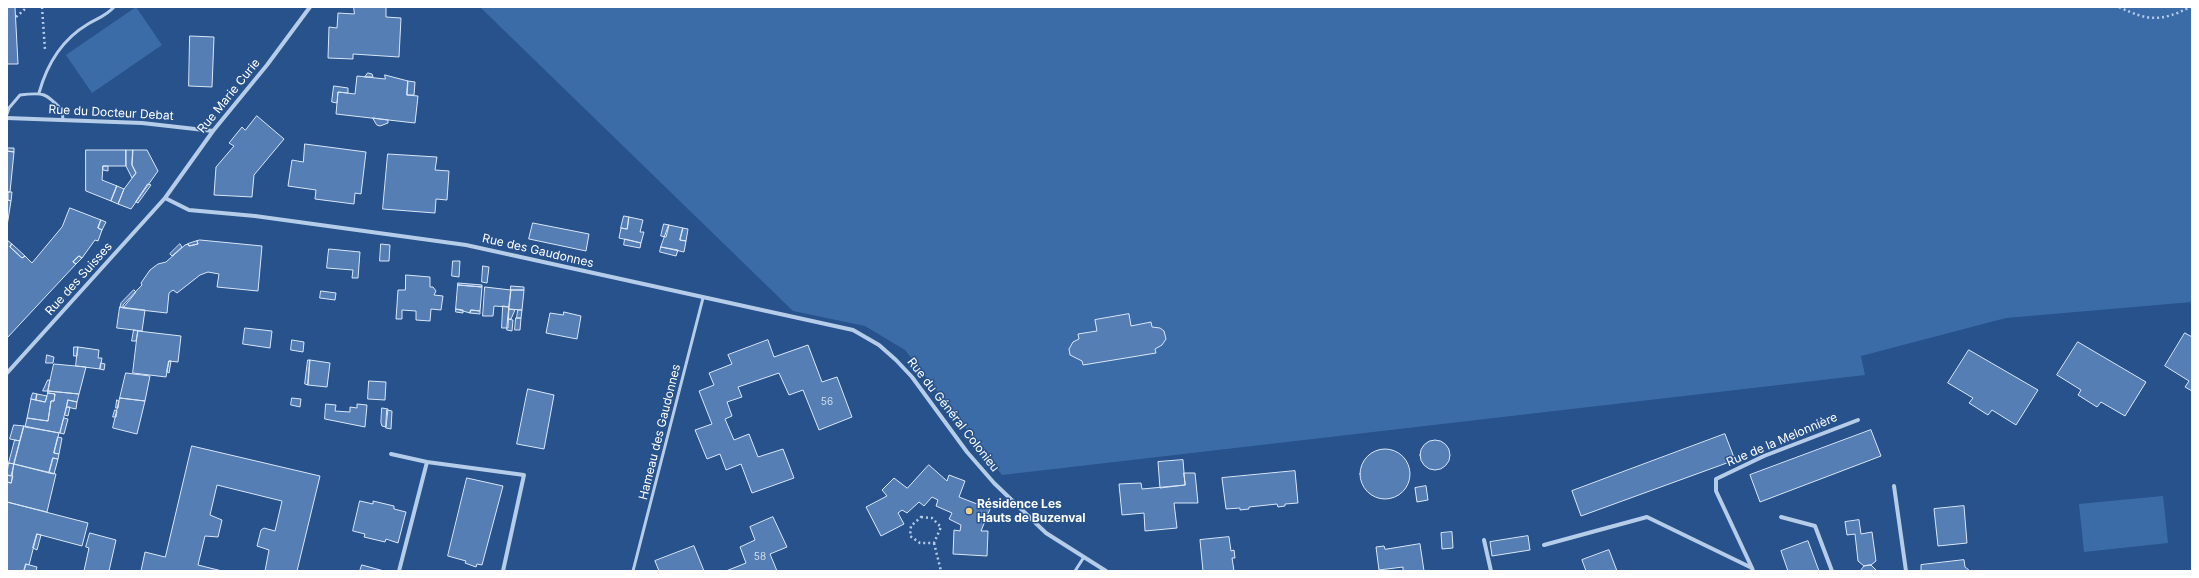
<!DOCTYPE html>
<meta charset="utf-8">
<style>
body{margin:0}
#map{position:relative;width:2199px;height:578px;overflow:hidden;background:#27528b;font-family:Inter,sans-serif}
canvas{display:block}
.frame{position:absolute;inset:0;border:8px solid #fff;pointer-events:none}
</style>
<div id="map">
<canvas width="2199" height="578"></canvas>
<div class="frame"></div>
</div>
<script>
const c = document.querySelector('canvas').getContext('2d');
c.lineJoin = 'round';
function paint(path, color) { c.fillStyle = color; c.fill(path, 'evenodd'); }
function stroke(path, color, width, dash) { c.strokeStyle = color; c.lineWidth = width; c.lineCap = dash ? 'butt' : 'round'; c.setLineDash(dash || []); c.stroke(path); }
function write(font, color, halo, rows, align = 'center') {
  c.font = font + ' Inter,sans-serif'; c.lineWidth = 3; c.setLineDash([]); c.textBaseline = 'middle'; c.strokeStyle = halo; c.fillStyle = color; for (const [text, x, y, turn = 0] of rows) {
    c.save(); c.translate(x, y); c.rotate((+turn || 0) * Math.PI / 180); c.textAlign = isNaN(turn) ? turn : align; if (halo) c.strokeText(text, 0, 0); c.fillText(text, 0, 0); c.restore();
  }
}
paint(new Path2D(`
 M136,7L162,45L92,93L66,55Z
 M480,7H2192V302L2006,318L1861,356L1865,375L1002,475L905,350L865,326L793,311Z
 M2163,496L2168,543L2084,552L2079,504Z`), '#3c6ca8');
const building = new Path2D(`
 M7,7H15L18,64H7Z
 M354,7H386V17L401,18L399,57L353,54V59L328,58L329,27L337,28L338,13L354,14Z
 M190,36L214,37L212,87L189,86Z
 M368,73L372,74L373,77H365Z
 M385,75L408,81L407,95L418,96L415,123L336,114L338,92L355,94L357,76L385,79Z
 M408,81L415,82L414,95H407Z
 M334,86L348,88V93L338,92L337,103L332,102Z
 M257,116L284,139L254,175L252,197L214,195L216,167L234,146L229,143L242,127L245,130Z
 M373,118L388,120V123L380,126L377,125Z
 M305,144L366,152L361,194L355,193L354,204L315,199L316,190L288,186L292,160L303,162Z
 M7,148H14V152L7,151Z
 M86,150H126V166H103L102,180L117,186L111,201L86,191Z
 M126,150H133L132,165L136,173L132,178L126,166Z
 M133,150H147L158,171L131,209L118,204L124,189L136,173L132,165Z
 M7,151L14,152L10,192H8V200L11,201L7,226Z
 M388,154L437,157L435,170L449,171L447,200L436,199L435,213L383,209Z
 M103,166H108V171L103,170Z
 M148,184L151,185L138,203L136,202Z
 M117,186L124,189L118,204L111,201Z
 M8,192H12L11,201L8,200Z
 M70,208L101,220L98,228L102,230L98,241L95,240L82,258L79,256L73,262L76,264L7,338V240L12,244L10,247L22,258L25,256L32,263L62,227Z
 M624,216L629,217L627,229L621,228Z
 M629,217L643,220L640,232H644L641,243L619,238L621,228L627,229Z
 M101,220L106,222L102,230L98,228Z
 M533,223L589,234L586,251L529,239Z
 M664,224L669,225L666,237L661,236Z
 M669,225L683,228L680,240L686,241L684,252L661,247Z
 M683,228L688,229L686,241L680,240Z
 M625,239L641,243L640,248L624,245Z
 M200,240L262,246L258,291L217,287L219,274L208,272L200,275L177,293L173,290L169,293L167,313L123,308V305L142,285L141,283L150,270L158,264L166,262L185,245L188,244L189,246L198,244L197,241Z
 M197,241L198,244L189,246L188,244Z
 M12,244L25,256L22,258L10,247Z
 M180,244L182,247L172,256L170,254Z
 M381,244L390,245L389,261H380Z
 M661,247L678,250L676,256L660,252Z
 M329,249L360,252L358,278H352L353,270L327,268Z
 M79,256L82,258L76,264L73,262Z
 M453,261H460L459,277L452,276Z
 M483,266L489,267L487,283L482,282Z
 M406,275L430,277V287H433L436,291L434,295L443,296L441,310L431,309L430,321L416,320V311L402,310V319H396L398,290H405Z
 M458,283L482,285V287L458,285Z
 M458,285L482,287L480,311L471,310L470,313L456,309Z
 M511,286L524,287V290H511Z
 M485,287L511,290L509,307L494,306L493,316H483Z
 M134,290L136,292L123,308L120,307L121,303Z
 M511,290H524L522,310L509,309Z
 M321,291L336,293L335,300L320,298Z
 M503,306L509,307L508,328H502Z
 M120,307L145,310L142,331L117,328Z
 M456,309L463,310V313L456,312Z
 M509,309L515,310L511,319H508Z
 M471,310L480,311V314L470,313Z
 M518,310H522L521,318H517Z
 M564,312L581,316L577,339L546,333L550,313L563,315Z
 M1129,314L1131,326L1151,322L1152,327L1160,328L1164,331L1166,339L1162,345L1155,349L1156,353L1083,365L1082,361L1070,355L1069,349L1073,342L1079,339L1078,334L1097,331L1095,320Z
 M516,318H521L520,330H515Z
 M508,319L513,320L512,331L507,330Z
 M245,328L272,331L270,348L243,344Z
 M134,330L138,331L136,341H132Z
 M138,331L181,336L178,362L169,361L166,377L133,373Z
 M2185,333L2192,337V391L2185,387L2189,381L2165,366Z
 M292,340L304,342L303,352L291,350Z
 M768,340L774,357L808,345L822,382L837,377L852,417L819,430L803,390L789,395L779,373L738,387L742,397L727,402L732,416L725,419L734,440L749,434L758,457L783,449L794,478L752,493L741,464L726,470L720,454L707,459L695,430L712,424L699,391L714,385L709,373L732,364L728,355Z
 M2078,342L2146,382L2125,416L2101,402L2097,407L2078,395L2081,390L2057,375Z
 M74,347H78L77,356H74Z
 M78,347L99,350L98,358H102L100,369L76,366Z
 M1969,350L2038,390L2016,425L1992,410L1988,415L1969,403L1973,398L1948,383Z
 M47,355L54,357L53,363H46Z
 M308,360H310L308,385L305,384Z
 M310,360L330,363L327,387L308,385Z
 M169,361H171L169,373L167,372Z
 M101,363L105,364L104,370L100,369Z
 M54,364L86,367L79,394L48,391Z
 M126,373L150,376L145,401L120,398Z
 M48,380H50L48,391H43Z
 M369,381L386,382L385,400L368,399Z
 M528,389L554,395L544,449L517,444Z
 M48,391L79,394L77,402L68,400L60,433L25,427L27,418L48,421L51,401H54L55,394L48,393Z
 M33,393L37,394L36,400L31,399Z
 M48,393L55,394L54,401H51L48,421L27,418L31,399L45,402Z
 M37,394L47,396L45,402L36,400Z
 M120,398L145,401L137,434L113,428Z
 M292,398L301,399L300,407L291,405Z
 M68,400L77,402L76,409L67,407Z
 M117,400L119,401L118,408H116Z
 M326,404L336,405L335,411L350,412V407L357,408V404L367,405L365,427L325,419Z
 M67,407H70L68,416L65,415Z
 M382,408L388,409L386,427L382,426L381,423Z
 M115,410L117,411L116,417H113Z
 M387,410L392,411L391,429L386,428Z
 M64,418L68,419L64,434L60,433Z
 M14,425L24,426L20,441L10,439Z
 M24,426L59,433L54,453L59,454L58,459L53,458L49,473L14,464Z
 M1871,430L1881,456L1760,502L1750,475Z
 M1725,434L1735,460L1581,516L1572,491Z
 M58,437L62,438L59,454L54,453Z
 M1420 455a15 15 0 1 1 30 0a15 15 0 1 1-30 0Z
 M15,440L20,441L14,464L9,463Z
 M192,446L320,476L297,571H265L269,550L257,546L261,530L264,528L275,531L282,501L217,485L210,515L222,520L218,537L205,536L198,565L222,571H141L145,552L165,557Z
 M1360 474a25 25 0 1 1 50 0a25 25 0 1 1-50 0Z
 M53,458L58,459L54,474L49,473Z
 M1183,460L1185,485L1160,488L1158,462Z
 M9,463L14,464L11,476L7,475Z
 M14,464L56,474L47,512L7,502V482L11,483Z
 M929,465L947,481L949,475L965,481L959,497L990,509L981,531H988L987,556L953,554L954,530L960,531L961,525L949,519L952,513L936,506L938,500L932,497L924,506L919,502L907,513L902,510L898,513L904,524L881,536L866,507L887,496L882,490L894,478L907,488Z
 M1295,471L1298,503L1285,504V506L1278,507L1277,504L1249,507V509L1240,510V508L1226,509L1222,478Z
 M1184,473H1195L1198,503H1174L1177,528L1145,531L1144,513L1122,515L1119,484L1141,483L1142,489L1185,485Z
 M7,475L13,476L11,483L7,482Z
 M467,478L503,486L482,565L477,564L476,567L465,563L466,561L448,556Z
 M1426,486L1428,500L1417,502L1415,488Z
 M360,501L373,504V501L394,506V509L406,512L398,543L386,539L385,542L364,537L365,534L353,531Z
 M7,502L88,523L82,546L37,534L29,565L26,564L24,571H7Z
 M1964,506L1967,543L1938,546L1934,509Z
 M773,517L787,547L770,554L777,571H726L746,563L740,547L755,540L750,527Z
 M1859,520L1861,534L1872,532L1876,561L1871,565L1864,566L1858,561L1855,534L1847,535L1845,522Z
 M1452,532L1453,548L1442,549L1441,533Z
 M90,533L116,540L109,571H84L89,548L86,547Z
 M37,534L41,535L37,550L33,548Z
 M1528,536L1530,550L1492,556L1490,542Z
 M1229,537L1231,551L1234,550L1235,558H1232L1234,571H1203L1200,540Z
 M1808,541L1819,571H1788L1781,551Z
 M1420,544L1424,571H1403V567L1379,570L1376,547L1384,546L1385,549Z
 M694,546L704,571H659L655,561Z
 M1609,550L1617,571H1586L1582,560Z
 M1964,560L1965,567L1970,571H1921V565Z
 M26,564L37,567L36,571H24Z
 M362,565L384,571H360Z
 M1871,565L1877,571H1860L1864,566Z`);
paint(building, '#547eb4');
stroke(building, '#dae7f8', 1);
stroke(new Path2D(`
 M42,7L45,50
 M2119,7C2148,21 2161,22 2190,7
 M16,17L24,10V7
 M921,517L932,518L941,527L934,543H920L910,536L911,526Z
 M934,543L941,571`), '#b6cdea', 2.5, [2, 3]);
stroke(new Path2D(`
 M39,93C47,64 61,40 88,24C98,18 106,16 114,7
 M7,114L9,108L20,95C44,92 46,93 62,110L63,120
 M633,571L703,298
 M1075,571L1084,557`), '#b6cdea', 3);
stroke(new Path2D(`
 M7,118L142,123L213,131
 M165,198L189,210L255,216L466,245L853,330L879,345L896,360L912,377L967,452L994,483L1046,533L1106,571
 M7,373L165,198L213,131L267,65L310,7
 M391,454L427,462
 M1894,486L1906,571
 M1781,517L1815,526L1832,571
 M1484,540L1491,571
 M1544,545L1647,517L1752,568L1753,571
 M1752,568L1716,491V479L1764,456L1858,420
 M399,571L427,462L524,475L503,571`), '#b6cdea', 4);
for (const [x, y, r, color] of [
 [969,511,4,"#f2d17b"]
]) { const dot = new Path2D(); dot.arc(x, y, r, 0, 2 * Math.PI); c.fillStyle = color; c.fill(dot); stroke(dot, '#27528b', 1.5); }
write('10px', '#d4dfec', null, [
 ["56",827,402],
 ["58",760,557]
]);
write('12px', '#fff', '#27528b', [
 ["Rue Marie Curie",229,96,-51],
 ["Rue du Docteur Debat",111,113,3],
 ["Rue des Gaudonnes",538,251,13],
 ["Rue des Suisses",79,279,-48],
 ["Rue du Général Colonieu",953,415,52],
 ["Hameau des Gaudonnes",660,432,-76],
 ["Rue de la Melonnière",1782,440,-23]
]);
write('bold 12px', '#fff', '#27528b', [
 ["Résidence Les",977,504],
 ["Hauts de Buzenval",977,518]
], 'left');
</script>
